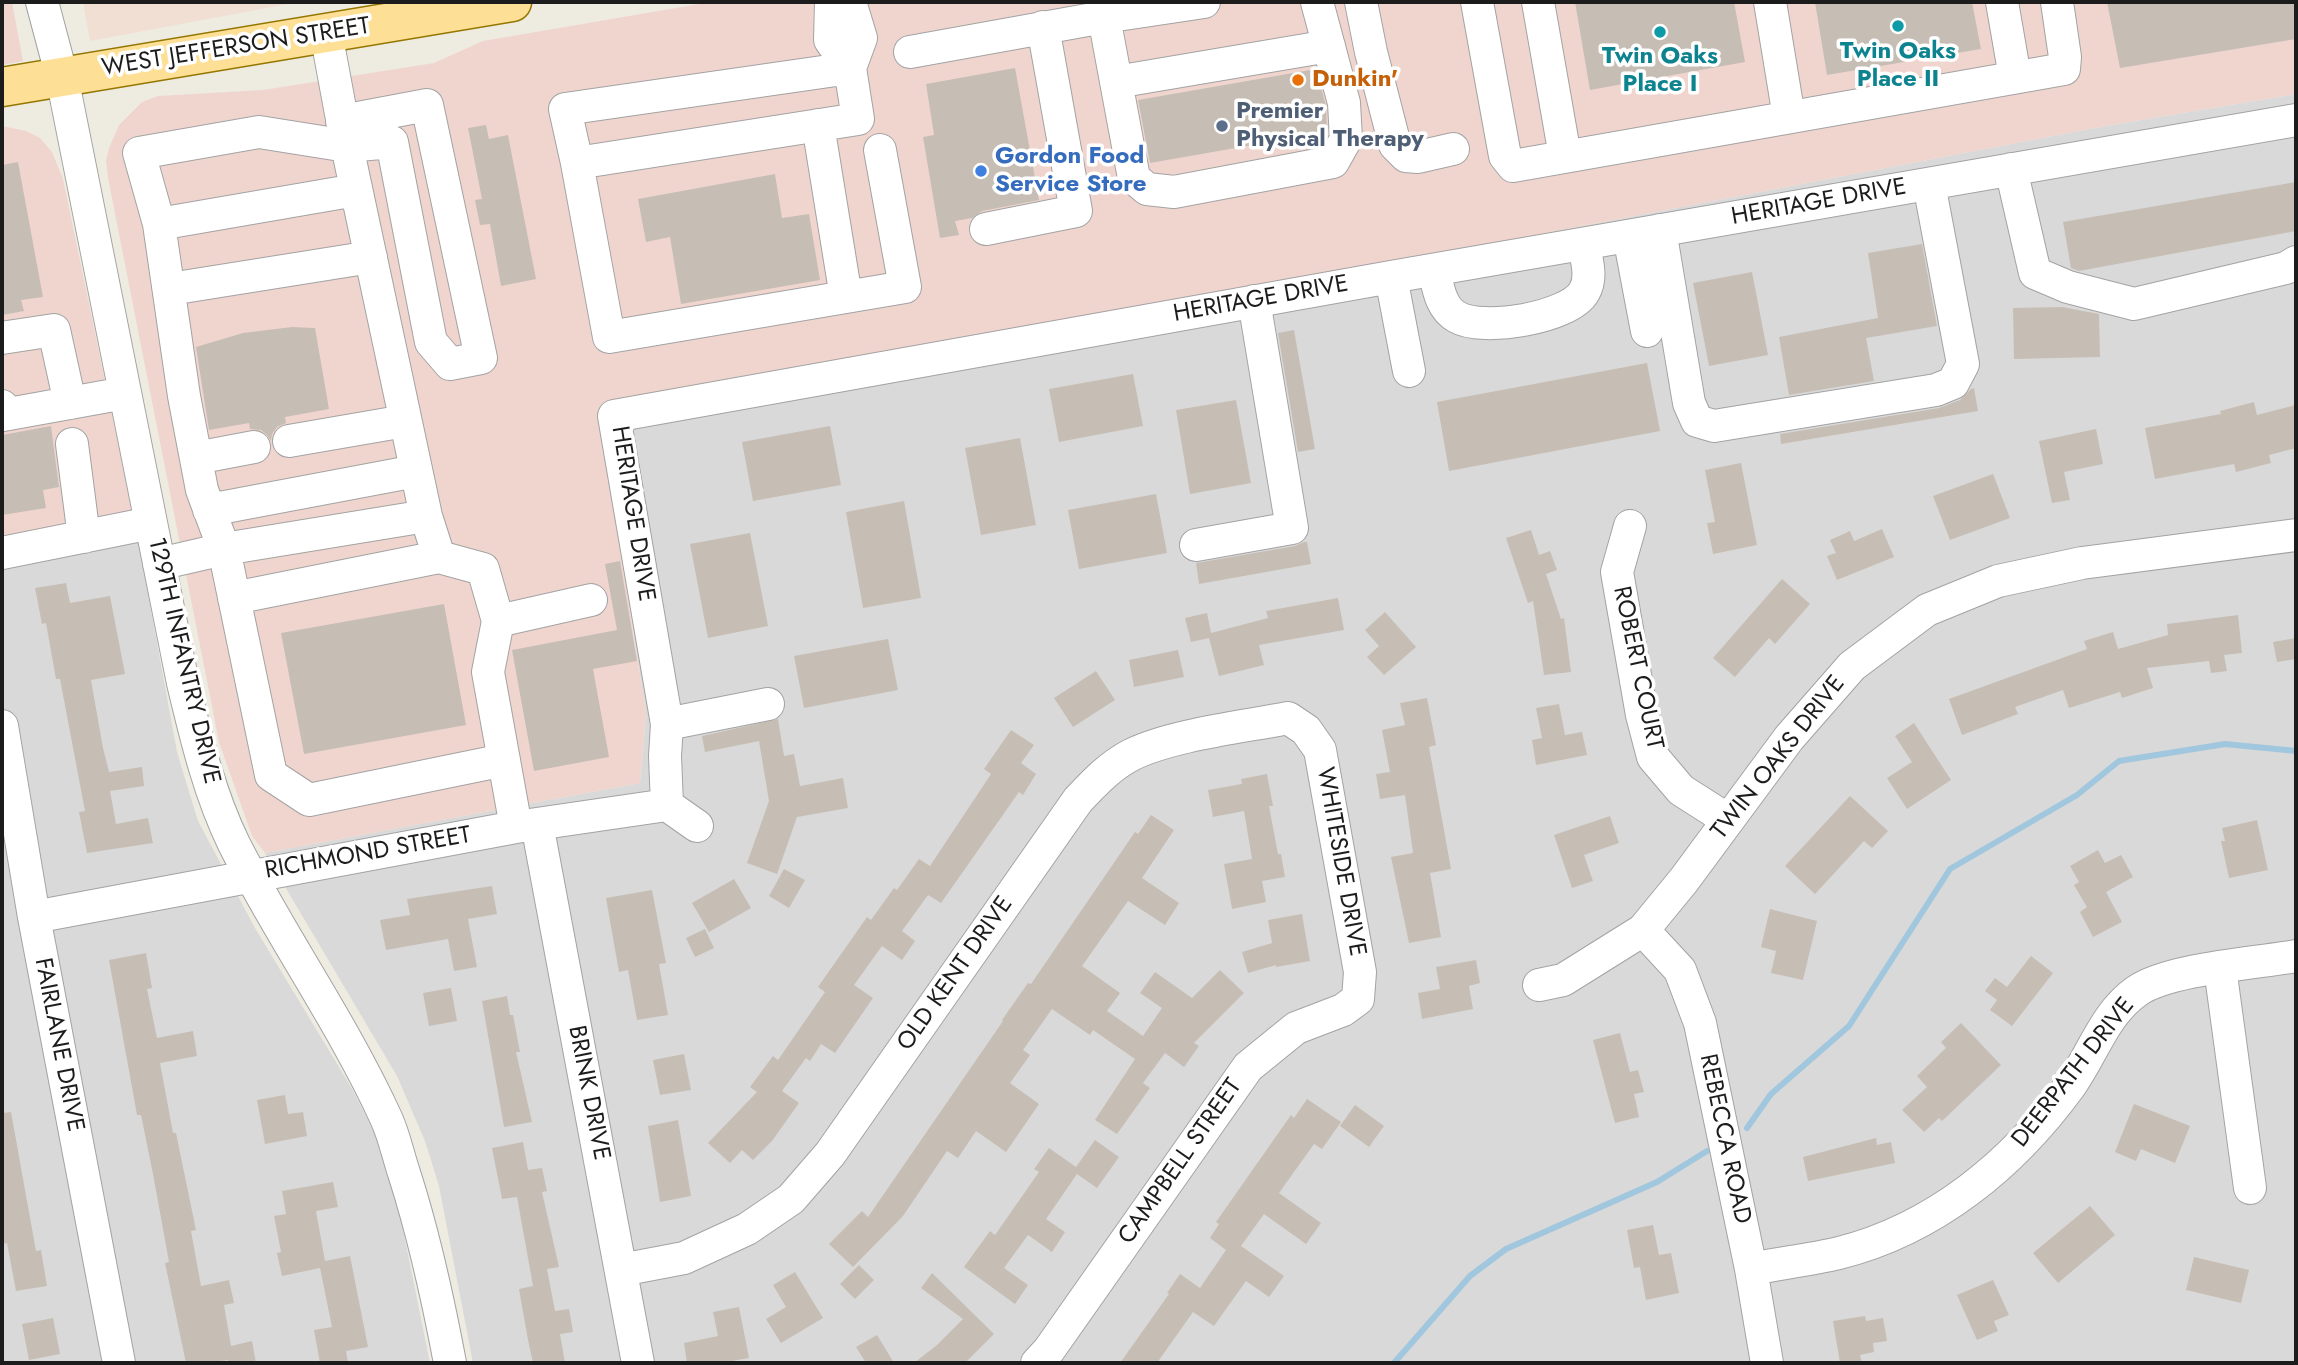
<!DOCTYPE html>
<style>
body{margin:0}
#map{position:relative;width:2298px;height:1365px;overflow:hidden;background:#eeebe1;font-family:Jost,sans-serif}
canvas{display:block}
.frame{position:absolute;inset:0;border:4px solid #1c1c1c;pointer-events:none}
</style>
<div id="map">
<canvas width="2298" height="1365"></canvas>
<div class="frame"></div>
</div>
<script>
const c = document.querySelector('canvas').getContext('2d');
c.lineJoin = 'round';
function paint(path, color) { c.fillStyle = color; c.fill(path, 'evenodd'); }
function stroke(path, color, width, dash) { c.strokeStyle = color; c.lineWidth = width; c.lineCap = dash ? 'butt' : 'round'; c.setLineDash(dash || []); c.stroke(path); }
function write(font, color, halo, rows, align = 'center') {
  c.font = font + ' Jost,sans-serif'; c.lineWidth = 7; c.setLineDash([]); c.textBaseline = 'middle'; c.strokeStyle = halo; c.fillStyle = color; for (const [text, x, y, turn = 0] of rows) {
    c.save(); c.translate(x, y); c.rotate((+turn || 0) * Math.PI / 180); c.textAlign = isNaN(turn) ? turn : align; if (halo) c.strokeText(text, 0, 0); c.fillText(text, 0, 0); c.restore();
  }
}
paint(new Path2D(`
 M2296,94V1363H473L439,1186L425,1141L397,1076L265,853L640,783L646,713L599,414L2105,126Z
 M138,539L177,752L198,821L255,928L351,1087L379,1141L393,1180L430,1363H2V563Z`), '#dad9d9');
paint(new Path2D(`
 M2,2H12L23,61L2,65Z
 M711,2H2296V94L2105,126L599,414L646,713L640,783L265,853L252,836L219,742L108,178L106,161L109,148L119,125L142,102L158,96L263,90L434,63L483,41Z
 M2,126L26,131L40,138L52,152L63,179L138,539L2,563Z`), '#f0d5cf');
paint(new Path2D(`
 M83,2H299L90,41Z`), '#f1dfd3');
stroke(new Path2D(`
 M1747,1128L1771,1094L1849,1026L1950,869L2077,795L2119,761L2225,744L2296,751
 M1394,1363L1470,1276L1506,1249L1657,1182L1707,1151`), '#a0c7dd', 6);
paint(new Path2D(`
 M1575,2H1734L1745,62L1590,90Z
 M1815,2H1972L1981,49L1827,75Z
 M2107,2H2296V39L2120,68Z
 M1015,68L1039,200L982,211L972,218L955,221L959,235L940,238L923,137L934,135L926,84Z
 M1316,69L1326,106L1327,132L1150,163L1138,100Z
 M486,125L489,139L508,135L536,279L501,286L490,224L480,225L475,200L482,199L468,128Z
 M18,162L43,297L21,300L24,311L2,315V165Z
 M775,174L782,218L809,214L820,280L681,304L670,237L646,242L638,199Z
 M2296,182V231L2079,271L2071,268L2063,222Z
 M1922,244L1937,326L1866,338L1874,381L1789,395L1779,337L1878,318L1868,253Z
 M1752,272L1768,355L1709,366L1693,283Z
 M2062,307L2099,314L2100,357L2014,359L2013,308Z
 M292,327L315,328L329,409L285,417L286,423L277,427L272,434L271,441L267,435L261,430L250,429L249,423L209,430L196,347L243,333Z
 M1294,330L1315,449L1298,452L1278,333Z
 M1647,363L1660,431L1449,471L1437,402Z
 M1133,374L1143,426L1059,442L1049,389Z
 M1974,388L1978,411L1781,444L1780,434L1939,408L1960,400L1971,389Z
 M1236,400L1251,483L1190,494L1176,410Z
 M2254,402L2257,415L2296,405V448L2269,455L2271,463L2236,472L2234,464L2155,479L2145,428L2221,414L2220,411Z
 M51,426L59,487L43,490L46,508L2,515V435Z
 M830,426L841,485L753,501L742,442Z
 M2096,429L2103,464L2064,472L2070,500L2052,503L2039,441Z
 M1020,438L1036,525L981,535L965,448Z
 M1741,463L1757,545L1713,554L1707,523L1715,522L1705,470Z
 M1993,474L2010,518L1950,540L1933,496Z
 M1156,494L1167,553L1079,569L1068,510Z
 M904,501L921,598L863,608L846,512Z
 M1882,529L1894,557L1837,580L1827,556L1836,553L1830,540L1850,531L1854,541Z
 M1531,530L1539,555L1550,551L1557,570L1546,574L1561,619L1564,618L1571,672L1544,675L1533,601L1528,603L1506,538Z
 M750,533L768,626L708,638L690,544Z
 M1304,542H1307L1311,564L1199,584L1196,563L1295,546Z
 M620,561L637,661L593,669L609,757L534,771L512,650L617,630L605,564Z
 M1782,579L1810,604L1775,644L1769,638L1735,677L1713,658Z
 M66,583L70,603L110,596L125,674L91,680L103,748L109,772L142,767L144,786L110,791L116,824L148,818L153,843L87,853L79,812L85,811L60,679H56L46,623L42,624L35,588Z
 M1338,598L1344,630L1259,645L1264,665L1219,676L1209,638L1191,642L1185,618L1207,613L1211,633L1268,618L1266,611Z
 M444,604L466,725L304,754L281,633Z
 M1385,612L1416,647L1384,675L1367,657L1379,646L1365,630Z
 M2238,615L2242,653L2224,655L2227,671L2211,673L2209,661L2147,668L2153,688L2122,698L2120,692L2069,708L2063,690L2015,707L2018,714L1962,735L1949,699L2087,649L2084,641L2113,632L2118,649L2168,635L2167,624Z
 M2296,638V659L2277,662L2273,642Z
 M888,639L898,690L804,708L794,656Z
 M1178,650L1184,677L1134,687L1129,660Z
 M1096,671L1115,700L1073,727L1054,698Z
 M1427,698L1436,745L1429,747L1451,869L1430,873L1441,937L1409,943L1391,857L1413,853L1405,795L1380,799L1376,774L1390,772L1382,730L1405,725L1400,703Z
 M1559,704L1565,735L1582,732L1587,755L1536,765L1532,740L1542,738L1536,708Z
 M778,719L784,756L794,754L800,786L843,778L848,808L797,817L777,874L747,863L769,801L759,741L705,752L702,736Z
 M1914,723L1951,780L1907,809L1887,778L1912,762L1895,736Z
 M1011,730L1034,745L1021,763L1036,774L1023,795L1019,792L941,903L928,895L902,931L915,941L902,960L882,946L854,985L873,998L835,1053L821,1044L810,1061L806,1058L782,1091L799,1103L772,1141L753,1160L742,1150L730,1163L708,1143L757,1092L750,1087L773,1056L778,1060L825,992L818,987L867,917L871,920L894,888L897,890L919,859L930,866L991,774L984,769Z
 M1267,774L1273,806H1269L1278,854H1281L1285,877L1262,881L1266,902L1232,909L1224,864L1252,859L1244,811L1213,817L1208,790L1242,784L1241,779Z
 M1850,796L1888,831L1872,848L1864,841L1815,894L1785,866Z
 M1151,815L1174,830L1142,878L1179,903L1165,925L1128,901L1082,966L1120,993L1107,1011L1143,1036L1162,1008L1140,993L1155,972L1192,998L1220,970L1244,993L1194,1043L1199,1046L1184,1067L1165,1053L1143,1083L1150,1088L1117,1134L1095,1120L1135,1059L1093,1030L1090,1035L1052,1009L1023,1050L1030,1055L1010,1083L1039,1104L1006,1152L976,1131L958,1158L947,1151L903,1216L853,1267L829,1244L862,1211L868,1217L1003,1021L1002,1020L1028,983L1031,984L1135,832L1138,834Z
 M1610,816L1619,843L1584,855L1593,881L1572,888L1554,835Z
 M2257,820L2268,870L2229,878L2221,841H2225L2222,828Z
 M2098,850L2105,863L2121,855L2133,877L2106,892L2122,922L2093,937L2080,912L2087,907L2074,885L2079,882L2070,866Z
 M784,869L805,880L789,908L769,896Z
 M734,879L751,908L709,932L692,903Z
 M492,886L497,914L468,919L477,967L454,971L448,939L386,950L380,920L410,915L407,899Z
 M652,890L666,963L659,964L668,1015L637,1020L628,970L619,972L606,898Z
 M1770,909L1817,921L1803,980L1771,973L1776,951L1761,947Z
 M1302,914L1310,961L1276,967V965L1248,973L1242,952L1272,943L1268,920Z
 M705,929L714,948L695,957L686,938Z
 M146,953L152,988L147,989L157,1038L193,1031L197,1056L160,1063L173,1133H176L196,1230L191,1231L201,1286L229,1280L234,1303L224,1305L231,1346L252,1341L256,1363H228V1360L208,1363H186L165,1263L169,1262L153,1174L141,1115H137L109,960Z
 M2031,956L2053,973L2012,1026L1990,1010L1997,1000L1985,991L1995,978L2007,987Z
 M1476,960L1480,983L1469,986L1473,1009L1422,1019L1418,993L1440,989L1436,967Z
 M451,988L457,1021L429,1026L423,993Z
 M507,996L510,1015H513L520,1052H516L532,1122L504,1127L482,1001Z
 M1961,1023L2001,1065L1942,1121L1939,1118L1924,1132L1902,1110L1927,1087L1917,1076L1946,1048L1941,1042Z
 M1620,1033L1630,1072L1638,1070L1644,1092L1634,1094L1639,1117L1615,1123L1593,1040Z
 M684,1054L691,1090L660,1095L653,1060Z
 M285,1095L288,1114L303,1112L307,1136L265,1144L257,1100Z
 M1307,1099L1341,1122L1322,1149L1314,1144L1279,1193L1321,1223L1306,1244L1264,1214L1241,1246L1284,1276L1269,1297L1246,1281L1214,1326L1193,1312L1157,1363H1120L1169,1294L1167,1293L1180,1274L1200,1288L1226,1250L1210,1238L1219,1224L1216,1222L1291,1115L1294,1118Z
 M2134,1104L2190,1126L2175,1163L2141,1149L2136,1161L2115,1152Z
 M1355,1105L1384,1126L1369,1147L1340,1126Z
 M11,1112L36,1251L41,1250L47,1286L16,1291L7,1243L2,1244V1113Z
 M678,1120L691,1196L660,1202L648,1126Z
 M1876,1138L1877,1145L1891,1142L1895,1163L1808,1181L1803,1157Z
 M1095,1140L1119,1157L1097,1188L1077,1174L1046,1219L1065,1232L1052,1252L1028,1235L1004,1268L1028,1285L1015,1304L964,1267L990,1231L995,1235L1039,1172L1034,1169L1049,1148L1076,1167Z
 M523,1142L528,1170L542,1168L547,1191L542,1192L559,1267L547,1269L555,1311L569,1309L573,1332L560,1334L565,1363H533L528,1340L519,1289L533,1286L517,1197L502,1199L492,1148Z
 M333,1182L338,1207L316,1211L325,1261L350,1256L368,1347L346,1351L348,1363H320L314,1330L332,1327L320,1268L282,1276L277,1253L281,1252L274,1216L286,1214L282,1191Z
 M2090,1206L2115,1235L2058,1283L2033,1253Z
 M1653,1225L1659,1255L1671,1253L1679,1293L1646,1300L1640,1267L1634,1268L1627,1230Z
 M2194,1257L2249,1270L2241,1303L2186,1290Z
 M859,1265L874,1280L855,1299L840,1284Z
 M795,1272L823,1318L781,1343L766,1319L786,1307L773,1285Z
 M932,1273L994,1334L965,1363H914L937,1345L963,1319L921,1288Z
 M1993,1280L2009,1315L1994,1321L1998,1331L1977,1340L1957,1295Z
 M739,1307L749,1358L721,1363H687L684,1343L718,1336L713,1312Z
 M1865,1316L1866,1321L1883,1318L1887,1341L1873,1343L1874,1352L1860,1355L1862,1363H1840L1833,1321Z
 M53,1318L60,1354L29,1360L22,1324Z
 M877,1335L894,1363H866L856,1347Z`), '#c6beb4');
const minor = new Path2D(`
 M42,2L62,77L183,683C196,737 209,793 234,844C281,937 342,1022 386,1118C394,1135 398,1155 404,1173C424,1235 438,1299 450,1363
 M831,2L830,40L850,68L858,119L577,163L565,109L850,68
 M1204,2L1104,17L1134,178L1147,189L1174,192L1333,162L1346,139L1344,103L1317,2
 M1361,2L1371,52L1395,145L1406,156L1418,157L1453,149
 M1477,2L1505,156L1513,166L2064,69L2065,57L2057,2
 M1538,2L1565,156
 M1770,2L1789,117
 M2002,2L2015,77
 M326,33L347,146L392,142L431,342L450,364L481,358L427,105L342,121
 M910,52L1104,17
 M850,68L861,38L850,2
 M1116,82L1329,46
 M818,125L846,297
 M577,163L609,337L905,287L880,150
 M2011,169L2035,273L2068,287L2134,304L2286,268L2296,262
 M356,190L159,224L184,396L202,490L224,549L426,516
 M159,224L139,153L259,132L347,146L426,516L439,557
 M986,229L1076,211L1043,27
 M1660,230L1689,403L1697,421L1714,426L1936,390L1953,383L1963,364L1929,184
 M1629,236L1647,331
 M1434,270C1438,286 1440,308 1457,317C1482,332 1569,318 1584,292C1593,277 1586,259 1584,244
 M1391,277L1409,371
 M170,289L371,257
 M2,338L54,330L70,403
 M2,406L3,415L125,393
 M289,441L405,421
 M72,444L84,537
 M196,458L254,447
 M209,510L416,471
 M1630,526L1617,572L1642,715L1653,757L1681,790L1728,820
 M1196,545L1292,528L1254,301
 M2,553L151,523
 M159,564L224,549L271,775L309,800L504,760
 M234,598L439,557L483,569L498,621
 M667,724L768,704
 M2,726L34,917L119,1363
 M667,805L665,756L667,724L614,416L1391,277L2296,120
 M537,824L638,1363
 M516,827L488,672L498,621L591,600
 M34,917L516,827L667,805L697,826
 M1643,930L1680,970L1700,1023L1751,1269L1767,1363
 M2220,968L2250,1188
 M1539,985L1563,980L1643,930L1684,880L1789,738L1852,666L1927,610L1998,581L2082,563L2296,535
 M1751,1269C1780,1263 1810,1260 1839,1253C1935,1229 2013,1164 2070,1086C2093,1054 2104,1014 2137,991C2168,969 2256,963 2296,956
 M621,1270L684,1258L747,1229L791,1199L830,1154L1078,800C1094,783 1110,766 1131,755C1171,735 1242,727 1288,718L1306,730L1320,750L1360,972L1358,999L1343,1010L1296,1028L1248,1067L1049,1350L1037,1363`);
const major = new Path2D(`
 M2,87L512,2`);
stroke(minor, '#a3a3a3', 34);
stroke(major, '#947700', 41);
stroke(minor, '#fff', 32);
stroke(major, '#fedf96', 38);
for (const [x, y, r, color] of [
 [1898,26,7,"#0f9aa8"],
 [1660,32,7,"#0f9aa8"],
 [1298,80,7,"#e8710a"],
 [1222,126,7,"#5c6f8a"],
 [981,171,7,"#3f7fe0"]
]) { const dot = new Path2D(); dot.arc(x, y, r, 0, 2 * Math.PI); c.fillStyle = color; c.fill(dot); stroke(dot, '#fff', 2.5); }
write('24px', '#1c1c1c', '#fff', [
 ["WEST JEFFERSON STREET",236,48,-9],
 ["HERITAGE DRIVE",1819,203,-10],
 ["HERITAGE DRIVE",1261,300,-10],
 ["HERITAGE DRIVE",632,514,81],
 ["129TH INFANTRY DRIVE",183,661,77],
 ["ROBERT COURT",1637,668,78],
 ["TWIN OAKS DRIVE",1779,758,-52],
 ["RICHMOND STREET",368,854,-10],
 ["WHITESIDE DRIVE",1340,862,80],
 ["OLD KENT DRIVE",956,974,-55],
 ["FAIRLANE DRIVE",58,1045,79],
 ["DEERPATH DRIVE",2074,1073,-52],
 ["BRINK DRIVE",588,1093,79],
 ["REBECCA ROAD",1724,1139,78],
 ["CAMPBELL STREET",1181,1162,-55]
]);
write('bold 24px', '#0d838f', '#fff', [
 ["Twin Oaks",1898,52],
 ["Place II",1898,80],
 ["Twin Oaks",1660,57],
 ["Place I",1660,85]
]);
write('bold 24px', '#c56008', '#fff', [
 ["Dunkin'",1312,80]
], 'left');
write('bold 24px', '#4e5e75', '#fff', [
 ["Premier",1236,112],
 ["Physical Therapy",1236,140]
], 'left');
write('bold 24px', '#366cbe', '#fff', [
 ["Gordon Food",995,157],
 ["Service Store",995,185]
], 'left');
</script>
